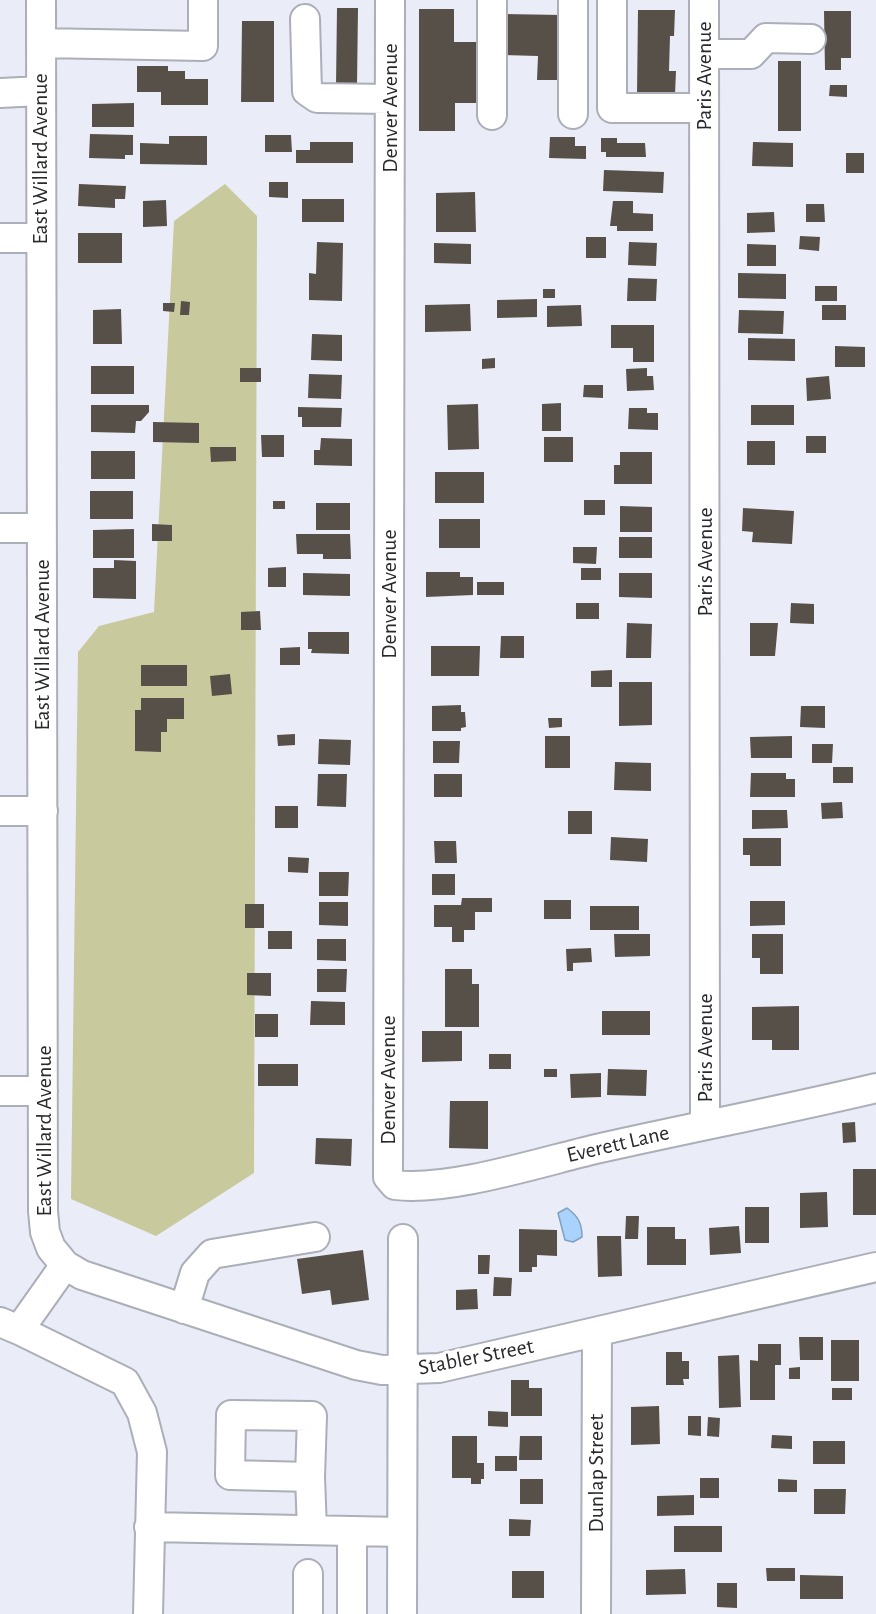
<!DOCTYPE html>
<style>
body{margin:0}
canvas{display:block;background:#eaecf7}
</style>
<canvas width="876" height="1614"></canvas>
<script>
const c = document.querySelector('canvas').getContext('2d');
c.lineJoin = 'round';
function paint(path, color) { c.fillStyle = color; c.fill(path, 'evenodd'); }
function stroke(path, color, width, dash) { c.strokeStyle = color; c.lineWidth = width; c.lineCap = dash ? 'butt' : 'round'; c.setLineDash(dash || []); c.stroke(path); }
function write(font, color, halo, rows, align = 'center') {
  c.font = font + ' "Alegreya Sans",sans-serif'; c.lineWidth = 6; c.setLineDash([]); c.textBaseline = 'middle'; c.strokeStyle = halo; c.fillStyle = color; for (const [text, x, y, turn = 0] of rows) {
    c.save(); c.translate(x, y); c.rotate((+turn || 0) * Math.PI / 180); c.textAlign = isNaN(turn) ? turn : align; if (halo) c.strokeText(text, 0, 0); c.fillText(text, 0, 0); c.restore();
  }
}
paint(new Path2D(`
 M225,184L257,216L254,1173L156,1236L71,1199L78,652L99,626L154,612L174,221Z`), '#c8ca9d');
const water = new Path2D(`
 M567,1208C578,1216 582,1223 582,1237L573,1242L565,1240L558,1213Z`);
paint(water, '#a9d3fc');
stroke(water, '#82a0be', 1.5);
paint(new Path2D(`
 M337,8H358L357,86H336Z
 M419,9H454V42H486V103H455V131H419Z
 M638,10H675L674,36H670L669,71H676L675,95H637Z
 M824,11H851V58H841V70H825Z
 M503,14L562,15V80H537L538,56L503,55Z
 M242,21H274V102H241Z
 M778,61H801V131H778Z
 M137,66H168V71H185V79H208V105H161V92H137Z
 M830,85H847V97L829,96Z
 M134,103V127H92V104Z
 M90,134L133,135V155H125V159L89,158Z
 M265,135H291L292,152H265Z
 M169,136H207V165L140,164V143L169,144Z
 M550,137H575V146H586V159L549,158Z
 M601,138H617V143H645L646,157H606V152H601Z
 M310,142H353V163H296V150H310Z
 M753,142L793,143V167L752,166Z
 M846,153H864V173H846Z
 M604,170L664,172L663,193L603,191Z
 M269,182H288V198L269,197Z
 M79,184L126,186L125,199H115V208L78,206Z
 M475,192L476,232H436V193Z
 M302,199H344V222H302Z
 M166,200L167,226L143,227V201Z
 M613,201H633V213L653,214V231H617V226H610Z
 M806,204H824L825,222H806Z
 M774,212L775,232L747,233V213Z
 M78,233H122V263H78Z
 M800,236L820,237L819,251L799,249Z
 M586,237H606V258H586Z
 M317,242L343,243L342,301L309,300V273L316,274Z
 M629,242L657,243L656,266L628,265Z
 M434,243L471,244V264L434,263Z
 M747,244L776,245V266H747Z
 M738,273L786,274V299L738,298Z
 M628,278L657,279L656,301H627Z
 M815,286H837V301H815Z
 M543,289H555V298H543Z
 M537,299V317L497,318V300Z
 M181,301L190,302L189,315H180Z
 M163,303H175L174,312L163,311Z
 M470,304L471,331L425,332V305Z
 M581,305L582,326L547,327V306Z
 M822,305H846V320H822Z
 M121,309L122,344H93V310Z
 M739,310L784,311L783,334L738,333Z
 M611,325H654V362H633V348H611Z
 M312,334L342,335V361L311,360Z
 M748,338L795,339V361L748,360Z
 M835,346L865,347V367H835Z
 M495,358V368L482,369V359Z
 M91,366H134V394H91Z
 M240,368H261V382H240Z
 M647,368V376H653L654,390L627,391L626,369Z
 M309,374L342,375L341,399L308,398Z
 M829,376L831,399L807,401L806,378Z
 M584,385H603V398L583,397Z
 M561,403V431H542V404Z
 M478,404L479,449L448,450L447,405Z
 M91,405H149V412L141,421H136L135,433L91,432Z
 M751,405H794V425H751Z
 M298,407L342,408L341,427H302V417H298Z
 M629,408H647V413H658V430L628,429Z
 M153,422L199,423V443L153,442Z
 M261,435H284V457H262Z
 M806,436H826V453H806Z
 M544,437H573V462H544Z
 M321,438L352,439V466L314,465V450H320Z
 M747,441H775V465H747Z
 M210,447H236V461L211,462Z
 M91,451H135V479H91Z
 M620,452H652V484H614V465H620Z
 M435,472H484V503H435Z
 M90,491H133V519H90Z
 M584,500H605V515H584Z
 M273,501H285V509H273Z
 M316,503H350V530H316Z
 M620,506L652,507V532H620Z
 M743,508L794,511L792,544L752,542L753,532L742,531Z
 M439,519H480V548H439Z
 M152,524L172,525V541H152Z
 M134,529V558H93V530Z
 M296,534H350L351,559H323V554H297Z
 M619,537H652V558H619Z
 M573,547H597L596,564L573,563Z
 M114,560L136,561V599L93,598V568H114Z
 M286,567V587H268V568Z
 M581,568H601V580H581Z
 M426,572H460V577H473V595L426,597Z
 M303,573L350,574V596L303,595Z
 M619,573H652V598L619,597Z
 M477,582H504V595H477Z
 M576,603H599V619H576Z
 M791,603L814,604V624L790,623Z
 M260,611L261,630H241V612Z
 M627,623L652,624L651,658H626Z
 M750,623H778L775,656H750Z
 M308,632H349V654L311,653L312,649H308Z
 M501,636H524V658H500Z
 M431,646H480L479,676H431Z
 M300,647V665H280V648Z
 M141,665H187V686H141Z
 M612,670V687H591V671Z
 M230,674L232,694L212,696L210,676Z
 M619,682H652V725L619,726Z
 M141,698H184V719H167V732H161V752L135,751V710H141Z
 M461,705V712H465L466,727L461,728V731H432V706Z
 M801,706H825V728L800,727Z
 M548,718H562V727L549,728Z
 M295,734V745L278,746L277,735Z
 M545,736H570V768H545Z
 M792,736V758H751L750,737Z
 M319,739L351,740L350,765L318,764Z
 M433,741H460L459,763H433Z
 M812,744H833L832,763H812Z
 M615,762L651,763V791L614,790Z
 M833,767H853V783H833Z
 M751,773H786V779H795V797H750Z
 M318,774H347L346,807L317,806Z
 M434,774H462V797H434Z
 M842,802L843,818L822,819L821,803Z
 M275,806H298V828H275Z
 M752,810H787L788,828L752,829Z
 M568,811H592V834H568Z
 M611,837L648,839L647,862L610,860Z
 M743,838H781V866H750V855H743Z
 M434,841H456L457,863H435Z
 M288,857L309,858L308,873L288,872Z
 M319,872H349L348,896H319Z
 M432,874H455V895H432Z
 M462,898H492V912H475V930H464V942H452V927H434V905H461Z
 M544,900H571V919H544Z
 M750,901H785V925L750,926Z
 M319,902H348V926L319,925Z
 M245,904H264V928H245Z
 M590,906H639V930H590Z
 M268,931H292V949H268Z
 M614,934H650V956L615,957Z
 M752,934H783V974H760V958H752Z
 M317,939H346V961L317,960Z
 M591,948L592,962L573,963V971H567L566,949Z
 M317,969H347L346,992H317Z
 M445,969H472V984H479V1027H445Z
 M247,973H271V996L247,995Z
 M311,1001L345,1002V1025H310Z
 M799,1006V1050H772V1040H752V1007Z
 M602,1011H650V1035H602Z
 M255,1014H278V1037H255Z
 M422,1031H462V1061L422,1062Z
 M489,1054H511V1069H489Z
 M258,1064H298V1086H258Z
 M544,1069H557V1077H544Z
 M608,1069L647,1070L646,1096L607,1095Z
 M601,1073V1097L571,1098L570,1074Z
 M450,1101H488V1149L449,1148Z
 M855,1122L856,1142L843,1143L842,1123Z
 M316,1138L352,1139L351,1166L315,1164Z
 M853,1169H876V1215H853Z
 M827,1192L828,1227L800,1228V1193Z
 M745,1207H769V1243H745Z
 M626,1216H639L638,1239H625Z
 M739,1226L741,1253L710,1255L709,1228Z
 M647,1227H675V1239H686V1265H647Z
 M519,1229L557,1230V1256L537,1255V1267H532V1272H519Z
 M597,1236H621L622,1276L598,1277Z
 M363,1250L369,1300L332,1305L330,1290L302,1294L297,1259Z
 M478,1255H490L489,1274H478Z
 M494,1277L512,1278L511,1296H493Z
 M477,1289L478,1309L456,1310V1290Z
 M799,1337H823V1360H800Z
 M831,1340H859V1381H831Z
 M758,1344H781V1365H775V1400H750V1360L758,1361Z
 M666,1352H682V1361H689V1379H683L684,1385H666Z
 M739,1355L741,1407L719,1408L718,1356Z
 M800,1367V1379H789V1368Z
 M511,1380H529V1388H542V1416H511Z
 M832,1388H852V1400H832Z
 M659,1406L660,1444L631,1445V1407Z
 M488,1411L508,1412V1427L488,1426Z
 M688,1416H701V1436L688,1435Z
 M708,1417L720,1418L719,1437L707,1436Z
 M772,1435L792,1436V1449L771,1448Z
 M452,1436H477V1463H484V1479H481V1484H471V1478H452Z
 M520,1436H542V1460H519Z
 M813,1441H845V1464H813Z
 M495,1456H517V1471H495Z
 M700,1478H719V1498H700Z
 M520,1479H543V1504H520Z
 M778,1479L797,1480V1492H778Z
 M814,1489H846L845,1514H814Z
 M694,1495V1515L657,1516V1496Z
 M509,1519L531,1520L530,1536H509Z
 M674,1526H722V1552H674Z
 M766,1568H795V1581H767Z
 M685,1569L686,1594L646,1595V1570Z
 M512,1571H544V1598H512Z
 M800,1575L843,1576V1599H800Z
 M717,1583H737V1608L717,1607Z`), '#575048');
const minor = new Path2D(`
 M41,0L43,1211L45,1232L51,1248L65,1265L82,1275L356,1365L382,1370L439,1368L876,1267
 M390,0L388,1177L395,1185C448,1192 541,1162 596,1149C689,1128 783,1110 876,1088
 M492,0V115
 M612,0V108H704
 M704,0L705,1124
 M305,19L307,91L317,98L390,99
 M41,43L203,46V0
 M704,54H751L766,38L811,39
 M0,93L41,91
 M573,114V0
 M0,238H39
 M0,528H41
 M0,811H43
 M0,1091H43
 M184,1309L195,1273L212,1254L315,1237
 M0,1322L19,1330L65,1265
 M19,1330L125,1382L142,1413L152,1452L148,1614
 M231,1415L312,1416L310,1477L230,1475Z
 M310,1477L312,1530
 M149,1527L402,1532
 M352,1532V1614
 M308,1574V1614
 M402,1614L403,1239
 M596,1614L597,1333`);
stroke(minor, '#acaeb8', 32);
stroke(minor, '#fff', 28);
write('22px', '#28292d', '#fff', [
 ["Paris Avenue",704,76,-90],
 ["Denver Avenue",390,108,-90],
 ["East Willard Avenue",40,159,-90],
 ["Paris Avenue",705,562,-90],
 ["Denver Avenue",389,594,-90],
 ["East Willard Avenue",42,645,-90],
 ["Paris Avenue",705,1048,-90],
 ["Denver Avenue",388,1080,-90],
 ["East Willard Avenue",44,1131,-90],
 ["Everett Lane",618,1144,-13],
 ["Stabler Street",476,1357,-11],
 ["Dunlap Street",596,1473,-90]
]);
</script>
